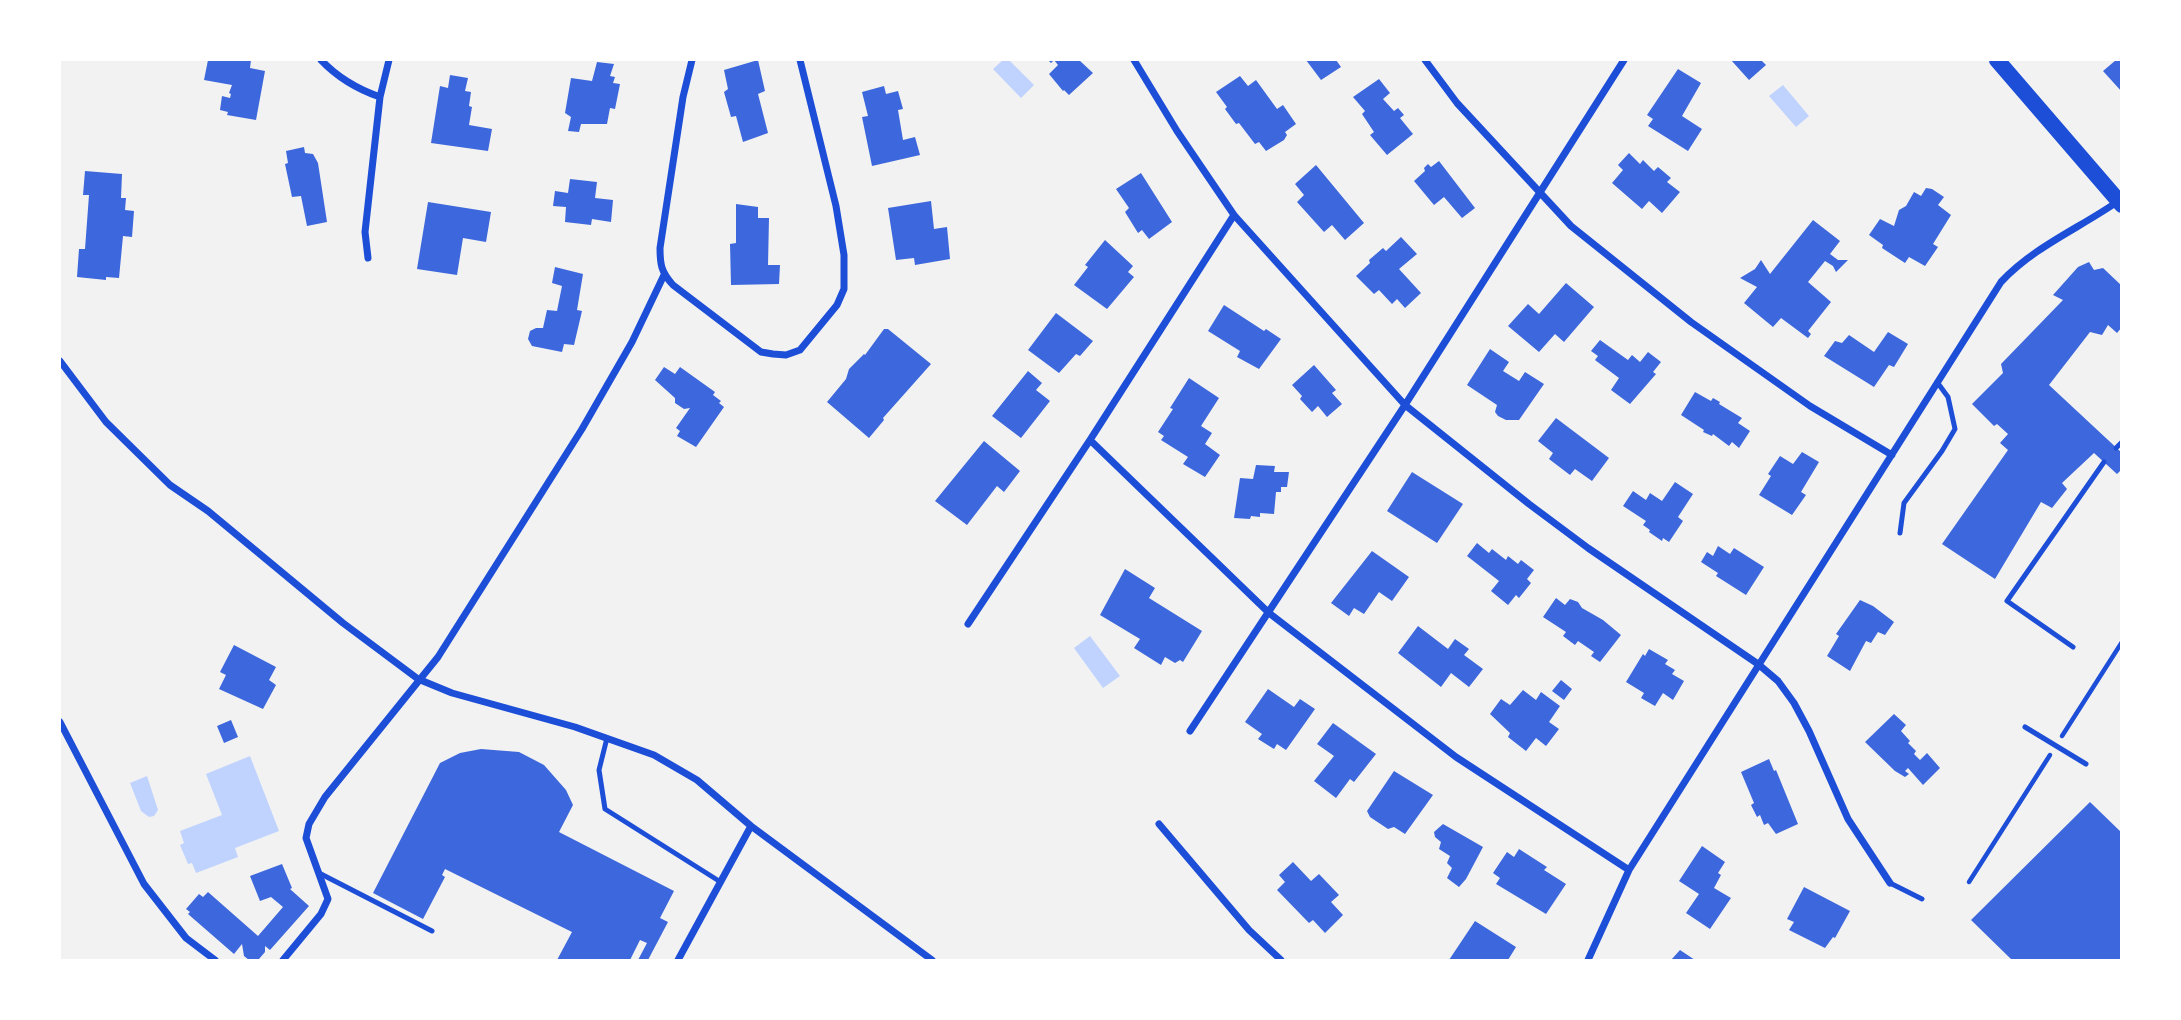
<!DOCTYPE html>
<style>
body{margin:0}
#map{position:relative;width:2181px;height:1020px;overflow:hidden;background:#f2f2f2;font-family:Rubik,sans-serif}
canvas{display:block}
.frame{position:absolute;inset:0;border:61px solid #fff;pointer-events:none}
</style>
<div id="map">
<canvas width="2181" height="1020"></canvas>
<div class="frame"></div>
</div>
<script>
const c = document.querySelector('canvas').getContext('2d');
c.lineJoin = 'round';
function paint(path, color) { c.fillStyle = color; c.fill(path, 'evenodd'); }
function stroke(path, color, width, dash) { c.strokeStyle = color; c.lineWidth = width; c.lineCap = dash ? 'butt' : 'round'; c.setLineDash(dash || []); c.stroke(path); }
paint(new Path2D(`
 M1003,60H1009L1034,85L1021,98L993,69Z
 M1783,85L1809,116L1796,127L1769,96Z
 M1090,636L1120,676L1103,688L1074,648Z
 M250,756L279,831L235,848L238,857L196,873L192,863L188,864L180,845L184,843L180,831L222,815L206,774Z
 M147,776L158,810L154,816L149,817L141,811L130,783Z`), '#bfd3fe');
paint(new Path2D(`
 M208,60H251L250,68L265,71L256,120L227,115L228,112L220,110L222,96L230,98L231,94L229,93L232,85L204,80Z
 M758,60L765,91L758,94L768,133L743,142L736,116L731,117L724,92L728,89L724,70Z
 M1048,60H1079L1093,73L1069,95L1064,90L1063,91L1049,74L1058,65L1054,60L1051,63Z
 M1306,60H1336L1341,67L1321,80Z
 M1731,60H1764L1762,61L1766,65L1749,80Z
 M2116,60H2122V92L2103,71Z
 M597,62L614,64L610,76L615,77L613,83L620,84L615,109L610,108L607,124H581L579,132L568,131L571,117L565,113L571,78L592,81Z
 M1678,69L1701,83L1682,116L1702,129L1688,151L1648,126L1653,119L1647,115Z
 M450,75L468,78L465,91L471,92L469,106L472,107L469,125L492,129L488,151L431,143L440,86L448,88Z
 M1240,76L1248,86L1256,80L1277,109L1283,105L1296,124L1285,132L1287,135L1284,140L1266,151L1259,142L1255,144L1239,123L1236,124L1225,109L1227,107L1216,92Z
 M1379,79L1390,93L1383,99L1394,111L1398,108L1404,115L1400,118L1413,134L1387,155L1370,135L1374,132L1362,114L1365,111L1353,97Z
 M884,86L886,94L898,91L903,109L898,110L903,140L915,137L920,155L872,166L862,117L868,116L862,92Z
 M304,147L305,153L313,154L318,163L327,222L307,226L301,196L292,197L285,164L288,163L286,151Z
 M1629,153L1640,164L1643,160L1654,171L1658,167L1671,178L1667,182L1680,192L1662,213L1649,201L1642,209L1612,183L1623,170L1618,165Z
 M1439,161L1475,208L1462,218L1444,197L1434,205L1414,181L1425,171L1424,168L1428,164L1431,167Z
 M1316,165L1364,223L1345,240L1332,225L1324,232L1297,202L1304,195L1295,184Z
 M85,171L122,174L121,198H126L125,210L134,211L132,237L123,236L119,278L106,277V280L77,277L79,249H85L89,195H83Z
 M1141,173L1172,222L1149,239L1142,230L1138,233L1125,212L1129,208L1116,189Z
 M570,179L597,182L595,198L613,200L611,222L592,219L591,225L565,222L566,207L553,206L555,191L568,193Z
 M1926,188L1932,189L1944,197L1938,205L1951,215L1933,244L1938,247L1925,266L1909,257L1905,263L1882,248L1883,245L1869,235L1880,219L1894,226L1899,210L1906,206L1914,192L1921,196Z
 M931,201L934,229L947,227L950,259L915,265L914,258L896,260L888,208Z
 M428,202L491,212L486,242L463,238L457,275L417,269Z
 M736,204L758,207V218H769L768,265H780L779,284L731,285L730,244L736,243Z
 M1813,220L1840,241L1830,254L1838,260H1848L1836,272L1833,266L1825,261L1808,282L1831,302L1808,331L1811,334L1808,338L1781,318L1773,327L1744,303L1757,287L1740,278L1755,269L1761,260L1770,274Z
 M1401,237L1417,254L1399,269L1421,293L1405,308L1397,299L1392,304L1379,290L1374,294L1356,276L1370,263L1369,260L1383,248L1386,251Z
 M1105,240L1133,266L1128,272L1134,277L1107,309L1074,285L1088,267L1085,265Z
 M2089,262L2094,270L2103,268L2122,286V327L2117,333L2108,325L2102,335L2090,332L2049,385L2122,453V469L2117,474L2094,453L2062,483L2067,489L2052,508L2041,502L1995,579L1942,544L2008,450L2000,443L2008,434L1997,424L1994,426L1972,404L2003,373L2001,364L2063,300L2053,295L2078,267Z
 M555,267L583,274L577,310L582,311L574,345L564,344L562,352L532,346L528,339L530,331L536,328H543L547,310L557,311L562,286L552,283Z
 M1566,283L1594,307L1564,342L1555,334L1539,352L1508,326L1528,304L1539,314Z
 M1224,305L1264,331L1266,329L1281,339L1259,369L1237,357L1240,351L1208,331Z
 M1056,313L1093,341L1080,356L1076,354L1059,373L1028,350Z
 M884,329H888L931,364L883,418L884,420L869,438L827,402L846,379L849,369L864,354L865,355Z
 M1888,332L1908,344L1894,367L1889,365L1874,387L1824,356L1835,341L1842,343L1849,335L1874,352Z
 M1600,340L1628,360L1632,355L1640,362L1648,352L1661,362L1653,372L1656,374L1630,404L1611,390L1619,378L1595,360L1598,356L1591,351Z
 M1490,349L1509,362L1503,371L1519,381L1525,372L1544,384L1519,420H1506L1498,416L1495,412L1497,405L1467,385Z
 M1314,365L1336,390L1332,393L1342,404L1327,417L1318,406L1312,412L1300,399L1302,396L1292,385Z
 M664,367L675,374L680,367L715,392L713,395L721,401L719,403L724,407L696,447L677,436L680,431L676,428L690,408L684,409L675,403V398L655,380Z
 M1028,371L1042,383L1036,390L1050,401L1021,438L992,416Z
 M1189,378L1219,398L1201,426L1212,433L1205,444L1220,455L1205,477L1183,464L1188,457L1161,440L1164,436L1158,432L1173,409L1170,408Z
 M1695,392L1711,401L1713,398L1720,402L1719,404L1742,418L1738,423L1750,431L1739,448L1732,442L1729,446L1713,434L1712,436L1703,432L1704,430L1681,415Z
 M1556,418L1609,458L1592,481L1575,469L1570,475L1549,459L1553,453L1538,441Z
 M984,441L1020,471L1004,492L997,486L967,525L935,501Z
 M1802,452L1819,462L1801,492L1806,495L1792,515L1759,495L1771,476L1768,474L1780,456L1793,464Z
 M1256,465L1275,466L1274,472H1289L1287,487H1281V492H1276L1274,514L1260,513V517L1251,516L1250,519L1234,518L1240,478L1253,479Z
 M1412,472L1463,504L1437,543L1387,511Z
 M1675,482L1693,494L1678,517L1683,521L1669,542L1663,538L1662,541L1649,532L1650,530L1643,525L1646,521L1623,506L1633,491L1646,500L1650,493L1662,501Z
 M1477,543L1489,553L1492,549L1506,560L1508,556L1518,564L1521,560L1534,570L1527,579L1531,583L1519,598L1516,595L1508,605L1491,591L1499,581L1467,556Z
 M1718,546L1730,554L1734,548L1764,567L1746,595L1716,576L1718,573L1701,562L1707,552L1713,556Z
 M1372,551L1409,577L1392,601L1379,592L1364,614L1354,608L1349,616L1331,603Z
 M1125,569L1155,588L1149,598L1202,631L1183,662L1180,660L1175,663L1165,657L1161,665L1134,648L1140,639L1100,615Z
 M1556,598L1565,605L1570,599L1578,602L1582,608L1603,620L1621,635L1600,662L1591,656L1594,652L1578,641L1575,645L1563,636L1566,632L1543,617Z
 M1860,600L1873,606L1894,622L1885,635L1878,632L1871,643L1866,641L1850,671L1827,656L1839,636L1836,634Z
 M1418,626L1448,649L1455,639L1469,649L1464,655L1483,669L1469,687L1451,673L1441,687L1398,653Z
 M234,645L276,667L269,680L276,685L263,709L219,689L226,675L220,672Z
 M1649,649L1668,660L1665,664L1675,670L1672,674L1684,681L1673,700L1663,693L1655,706L1641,698L1644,693L1626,682L1643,654L1645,656Z
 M1561,680L1572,689L1564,700L1552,691Z
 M1268,689L1294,707L1300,699L1315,709L1286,750L1277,744L1274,749L1258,739L1262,734L1245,722Z
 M1523,690L1536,700L1541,692L1560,706L1549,722L1559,729L1546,746L1536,738L1526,751L1508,737L1510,733L1490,714L1501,699L1510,705Z
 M1894,714L1906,725L1901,731L1910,741L1908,743L1916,751L1914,754L1920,760L1927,753L1940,768L1923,785L1908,768L1905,771L1909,774L1905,777L1895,771L1865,742Z
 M231,720L238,737L224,743L217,726Z
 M1333,723L1376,754L1354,782L1350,779L1336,798L1314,781L1334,756L1317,744Z
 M481,749L519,752L544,765L566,790L573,805L559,832L674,891L660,918L668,922L648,960H638L647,943L640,940L630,960H557L572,932L445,869L442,875L445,877L423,919L373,893L440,763L460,753Z
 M1769,759L1774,771L1776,770L1798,824L1776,834L1768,823L1764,825L1760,815L1757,817L1751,805L1754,803L1741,772Z
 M1394,771L1433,795L1405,834L1394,827L1388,829L1370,817L1367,811Z
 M2090,802L2122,833V960H2012L1971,920Z
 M1443,824L1483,847L1466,879L1459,887L1447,878L1452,868L1447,863L1450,856L1439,849L1441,842L1435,837L1434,832Z
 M1702,846L1725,862L1718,873L1721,875L1714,888L1731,898L1710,929L1686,913L1699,894L1679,881Z
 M1519,849L1547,867L1544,870L1566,884L1546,914L1496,884L1500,878L1493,873L1507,852L1514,857Z
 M1293,862L1311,881L1319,874L1339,895L1331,902L1343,915L1325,933L1313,920L1309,923L1277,890L1285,882L1279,875Z
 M282,864L292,888L290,889L309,906L270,950L265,946V952L259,959L249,960L244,956L242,944L234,954L188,914L190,912L186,909L199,894L203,897L208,892L258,936L283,907L271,897L260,901L250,876Z
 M1804,887L1850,911L1835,938L1833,937L1825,948L1789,930L1794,922L1787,919Z
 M1475,921L1516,947L1508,960H1449Z
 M1680,950L1695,960H1671Z`), '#3d67dc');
stroke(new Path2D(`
 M2062,736L2122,642
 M1969,882L2050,755`), '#1d4ed8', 4.5);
stroke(new Path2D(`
 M2116,448L2122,442
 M1900,533L1904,503L1942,451L1955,429L1948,397L1937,382
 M2073,647L2007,601L2104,462
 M2025,727L2086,764
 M607,738L599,770L605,809L719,881
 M319,873L432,931
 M1890,883L1922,899`), '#1d4ed8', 5);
stroke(new Path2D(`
 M321,60C338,78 357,89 380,97
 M692,60L683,97L660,248C660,264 661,272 673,285L761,352L773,354L786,355L800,350L837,305L844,289V255L836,206L800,60
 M1134,60L1177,131L1234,215L1405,405L1529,504L1588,548L1758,664L1778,681L1794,703L1809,731L1848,819L1890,883
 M1425,60L1457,103L1571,226L1691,322L1810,406L1892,455
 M368,258L365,232L380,97L389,60
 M60,361L106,422L170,485L208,511L343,623L418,679L452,693L575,727L654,755L697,780L751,826L932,960
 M1090,440L1269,613L1456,757L1629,870
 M968,624L1090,440L1234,215
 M60,722L144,884L186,938L215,960
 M1190,731L1405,405L1624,60
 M1159,824L1249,930L1281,960
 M283,960L321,914L328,899L306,838L309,824L325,797L438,657L582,429L632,342L664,275
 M678,960L751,826
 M1588,960L1629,870L2001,282C2035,246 2080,228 2120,200`), '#1d4ed8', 7);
stroke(new Path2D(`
 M1997,60L2122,205`), '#1d4ed8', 16);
</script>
